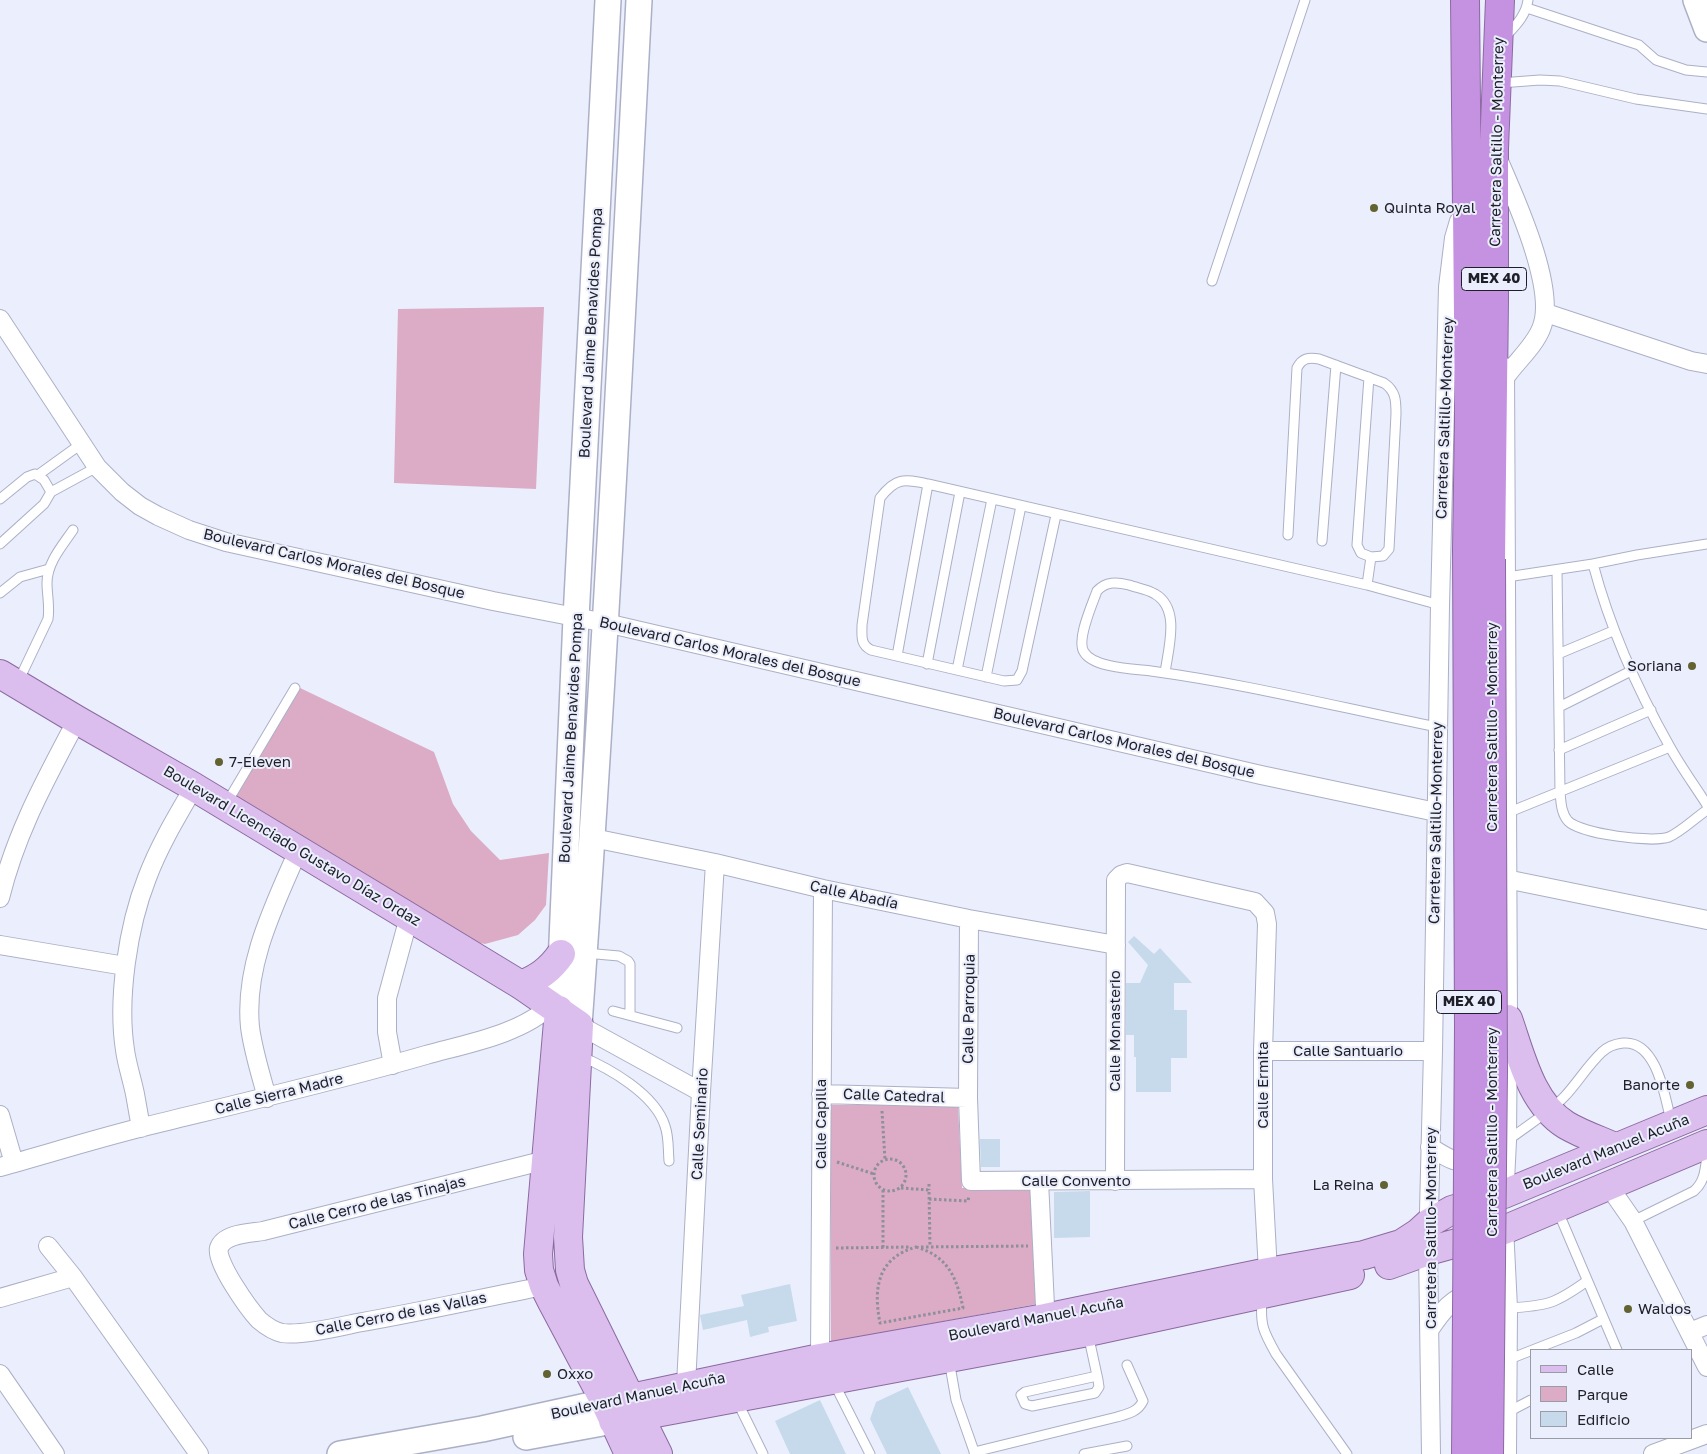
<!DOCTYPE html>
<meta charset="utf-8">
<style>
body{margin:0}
#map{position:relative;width:1707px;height:1454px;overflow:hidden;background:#ebeefc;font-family:"Golos Text",sans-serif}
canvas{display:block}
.legend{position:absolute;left:1530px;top:1349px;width:162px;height:90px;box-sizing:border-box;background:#ebeefc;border:1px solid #999ba7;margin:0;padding:6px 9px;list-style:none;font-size:15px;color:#1e1f28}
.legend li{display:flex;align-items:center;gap:10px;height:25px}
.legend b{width:25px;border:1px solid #999ba7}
</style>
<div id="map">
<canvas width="1707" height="1454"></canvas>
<ul class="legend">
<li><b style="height:6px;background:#dcbeee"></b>Calle</li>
<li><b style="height:14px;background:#dcabc5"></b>Parque</li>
<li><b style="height:14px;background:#c6daec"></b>Edificio</li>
</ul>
</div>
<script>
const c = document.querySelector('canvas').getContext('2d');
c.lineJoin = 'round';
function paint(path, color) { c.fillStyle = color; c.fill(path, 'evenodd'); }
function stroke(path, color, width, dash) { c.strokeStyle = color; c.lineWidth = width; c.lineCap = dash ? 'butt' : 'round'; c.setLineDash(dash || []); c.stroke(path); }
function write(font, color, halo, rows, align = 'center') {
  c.font = font + ' "Golos Text",sans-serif'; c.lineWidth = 4; c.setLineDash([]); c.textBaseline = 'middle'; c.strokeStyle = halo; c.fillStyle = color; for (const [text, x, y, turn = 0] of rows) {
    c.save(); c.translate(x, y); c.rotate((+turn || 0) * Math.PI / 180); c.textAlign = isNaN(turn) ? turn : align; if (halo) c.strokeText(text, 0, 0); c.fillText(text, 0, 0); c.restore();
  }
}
paint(new Path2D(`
 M544,307L536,489L394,483L398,309Z
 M298,687L434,752L453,804L471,831L500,860L549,853L546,905L535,920L518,935L485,944L475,942L236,796Z
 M831,1105H958L962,1188H1033L1037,1304L831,1342Z`), '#dcabc5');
paint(new Path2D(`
 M1134,936L1154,954L1160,948L1192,983H1174V1010H1187V1058H1171V1092H1136V1057H1134V1035H1126V983H1140L1148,965L1128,942Z
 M980,1139H1000V1167H981Z
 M1090,1191V1237L1054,1238V1192Z
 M790,1284L797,1321L768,1327L769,1332L750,1337L747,1320L703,1330L700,1315L744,1306L741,1295Z
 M908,1387L941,1454H887L870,1419L876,1402Z
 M820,1400L846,1454H790L775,1421Z`), '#c6daec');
const lane = new Path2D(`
 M1527,8L1639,45L1656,60L1686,70L1707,72
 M1504,38C1515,26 1526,16 1528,0
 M1500,83L1540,80L1560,81L1636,99L1707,109
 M1212,281L1305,0
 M38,475L81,444
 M51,492L97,467
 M0,499L27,477L35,474L44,480L51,492L44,504L0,544
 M1056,515L1022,671L1017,680L1004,681L871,650C860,644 862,636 862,625L880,498C896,477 904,479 928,484L1367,585L1440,605
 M1288,535L1297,368C1302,358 1309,357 1319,359L1384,383C1396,391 1396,401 1396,414L1389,549L1383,556L1371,557L1361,553L1357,545L1369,377
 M1322,541L1336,365
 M1707,544L1637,555L1593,564C1610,628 1637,689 1670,747C1681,767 1695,786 1707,805
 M1557,570L1560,792C1561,802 1561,813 1568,821C1581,834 1652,843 1669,837C1682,831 1695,818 1707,810
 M1507,577L1593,564
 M1367,585L1371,557
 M0,593L20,577L49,569
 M1558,654L1613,631
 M897,656L928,484
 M927,664L960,492
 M957,670L992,499
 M1165,673C1168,649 1181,609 1155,594C1147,589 1137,588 1129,585C1117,582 1106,581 1097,591C1092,605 1076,640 1084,652C1093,668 1135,669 1151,671C1247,684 1342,708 1437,727
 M986,677L1021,506
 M18,682L48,619C50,606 47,595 47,583C47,563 62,546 73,530
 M1559,707L1631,671
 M1559,750L1651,710
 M226,804L295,688
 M1507,813L1670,747
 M585,953L619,956L628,961L630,964V1015
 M613,1011L677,1028
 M580,1056C609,1068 655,1094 665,1126C669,1137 668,1150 669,1161
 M1507,1141C1525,1127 1550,1112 1565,1096C1578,1082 1588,1065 1602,1052C1608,1046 1615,1044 1623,1043C1657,1040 1665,1097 1671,1121
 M1557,1209L1617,1350
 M1633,1221L1694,1191C1705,1181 1705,1170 1707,1155
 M1262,1298C1260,1325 1263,1331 1276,1354L1347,1454
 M1508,1308C1547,1306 1555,1304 1587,1281
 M1088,1334L1098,1380L1099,1387L1095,1393L1032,1406L1025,1404L1021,1395L1025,1392L1097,1376
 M949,1360L956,1400L975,1454
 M1507,1360L1576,1333L1603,1319
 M834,1383L870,1454
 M737,1401L763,1454
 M1508,1412L1531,1400
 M974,1452L1117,1417C1127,1414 1138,1412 1143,1401L1127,1365
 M1084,1454L1127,1446`);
const street = new Path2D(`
 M1499,161C1515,198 1558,291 1541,329C1534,346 1518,360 1507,375
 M1546,313L1691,361L1707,364
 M0,319L97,467L122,492L140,506L158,516L189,530L226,542L493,601L606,623L1261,775L1436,812
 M593,838L715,863L823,889L969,919L1116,945
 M1506,879L1707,920
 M0,898C16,832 46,779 77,720
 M969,919L968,1098L971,1181L1263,1179
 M0,945L125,966
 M579,1025L701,1092
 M1263,1051H1433
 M393,1065L387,1032V998L409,917
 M821,1094L968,1098
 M267,1098C261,1075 253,1051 250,1027C244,965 274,906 298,851
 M0,1115L14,1163
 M141,1128C139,1117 137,1105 135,1094C132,1079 127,1065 125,1050C117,999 128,926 147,878C159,846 177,816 194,787
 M1430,1147C1446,1157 1458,1166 1477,1161
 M0,1167C47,1154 95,1139 143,1127C237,1104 332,1082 426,1055C465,1044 522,1034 551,1005
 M1039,1181L1046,1327
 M1115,1181L1116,880L1121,875L1127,873L1255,902L1265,913L1267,924L1263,1051V1179L1268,1272L1266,1281
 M1505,1181L1507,1141L1508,1019L1505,367
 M1608,1185L1633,1221L1707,1367
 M1504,1227L1508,1308L1507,1454
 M48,1246L73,1277L199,1454
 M544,1286C482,1298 420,1312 357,1323C338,1327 300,1336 282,1333C273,1331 266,1326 259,1320C249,1309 215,1262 219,1248C224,1233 251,1233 263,1231L546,1160
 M0,1298L73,1277
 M1430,1329C1442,1311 1452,1298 1474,1291
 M1690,1332L1707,1325
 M820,1358L823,889
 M0,1374L55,1454
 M686,1385L701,1092L715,863
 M1431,1454L1428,1251L1433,1051L1440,605L1448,287L1454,238L1459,221
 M1653,1454L1707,1434`);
const secondary = new Path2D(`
 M1696,0L1707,29
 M559,1010L576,618L608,0
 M579,1025C604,683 621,342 639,0
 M526,1437L613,1421
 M340,1454L482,1429L605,1402`);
const primary = new Path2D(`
 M0,674L77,720L194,787L409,917L521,985L579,1025L568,1237L570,1270L574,1284L658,1454
 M521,985C538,978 550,970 561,954
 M559,1010L538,1254L539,1270L544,1286L552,1302L605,1402L629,1454
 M1508,1019C1521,1056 1531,1103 1566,1125C1581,1134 1599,1140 1615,1147
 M1389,1265L1428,1251L1504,1230L1707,1144
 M605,1402L631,1398L820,1358L1045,1318L1268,1272L1364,1255L1401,1244L1418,1233L1429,1223L1452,1210L1504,1194L1707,1110
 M613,1421L1088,1332L1350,1275`);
const highway = new Path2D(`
 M1465,0L1469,420L1467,549
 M1491,559L1494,299V149L1500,0`);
stroke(lane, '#acb0c6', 11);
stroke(street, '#acb0c6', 20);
stroke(secondary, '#acb0c6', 28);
stroke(primary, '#8b6aa1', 30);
stroke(highway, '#8b6aa1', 30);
stroke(new Path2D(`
 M882,1111L885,1160
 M874 1175a16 16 0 1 1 32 0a16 16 0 1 1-32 0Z
 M837,1162L874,1174
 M929,1184V1190
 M901,1188L929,1190L930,1247
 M883,1190V1248
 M929,1199L968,1201L969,1196
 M916,1247C948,1256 957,1278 963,1308L880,1323C873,1287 878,1258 916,1247Z
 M921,1247L1028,1246
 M836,1248L910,1247`), '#8d8f9a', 3, [2.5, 2.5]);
stroke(lane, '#fff', 9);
stroke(street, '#fff', 18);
stroke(secondary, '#fff', 25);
stroke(primary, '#dcbeee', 28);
stroke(highway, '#c592e2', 28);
const highwayBridge = new Path2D(`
 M1466,1454L1469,1026L1467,549
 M1489,1454L1493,1071L1491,559`);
stroke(highwayBridge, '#8b6aa1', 30, []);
stroke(highwayBridge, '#c592e2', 28);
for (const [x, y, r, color] of [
 [1374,208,5,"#626330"],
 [1692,666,5,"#626330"],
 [219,762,5,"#626330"],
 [1690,1085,5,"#626330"],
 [1384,1185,5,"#626330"],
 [1628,1309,5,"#626330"],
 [547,1374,5,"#626330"]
]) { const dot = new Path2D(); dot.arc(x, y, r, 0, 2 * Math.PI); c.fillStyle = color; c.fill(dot); stroke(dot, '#ebeefc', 2); }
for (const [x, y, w] of [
 [1494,279,65],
 [1469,1002,65]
]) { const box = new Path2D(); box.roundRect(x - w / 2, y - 11.5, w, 23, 4); c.fillStyle = '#ebeefc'; c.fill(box); stroke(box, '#1e1f28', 1); }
write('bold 14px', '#1e1f28', null, [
 ["MEX 40",1494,279],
 ["MEX 40",1469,1002]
]);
write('15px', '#1e1f28', '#ebeefc', [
 ["Carretera Saltillo - Monterrey",1497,142,-89],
 ["Boulevard Jaime Benavides Pompa",591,333,-87],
 ["Carretera Saltillo-Monterrey",1445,418,-88],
 ["Boulevard Carlos Morales del Bosque",334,564,13],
 ["Boulevard Carlos Morales del Bosque",730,652,13],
 ["Carretera Saltillo - Monterrey",1492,727,-90],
 ["Boulevard Jaime Benavides Pompa",571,738,-87],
 ["Boulevard Carlos Morales del Bosque",1124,743,13],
 ["Carretera Saltillo-Monterrey",1436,823,-89],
 ["Boulevard Licenciado Gustavo Díaz Ordaz",292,846,31],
 ["Calle Abadía",854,895,12],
 ["Calle Parroquia",969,1009,-89],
 ["Calle Monasterio",1115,1031,-90],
 ["Calle Santuario",1348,1051],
 ["Calle Ermita",1263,1085,-90],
 ["Calle Sierra Madre",279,1094,-14],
 ["Calle Catedral",894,1096,2],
 ["Calle Seminario",700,1124,-87],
 ["Calle Capilla",821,1124,-90],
 ["Carretera Saltillo - Monterrey",1492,1132,-90],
 ["Boulevard Manuel Acuña",1606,1152,-22],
 ["Calle Convento",1076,1181],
 ["Calle Cerro de las Tinajas",377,1203,-14],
 ["Carretera Saltillo-Monterrey",1431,1228,-90],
 ["Calle Cerro de las Vallas",401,1314,-11],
 ["Boulevard Manuel Acuña",1036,1319,-11],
 ["Boulevard Manuel Acuña",638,1396,-12]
]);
write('15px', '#1e1f28', '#ebeefc', [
 ["Quinta Royal",1384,208],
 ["Soriana",1682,666,"right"],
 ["7-Eleven",229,762],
 ["Banorte",1680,1085,"right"],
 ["La Reina",1374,1185,"right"],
 ["Waldos",1638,1309],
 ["Oxxo",557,1374]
], 'left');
</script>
